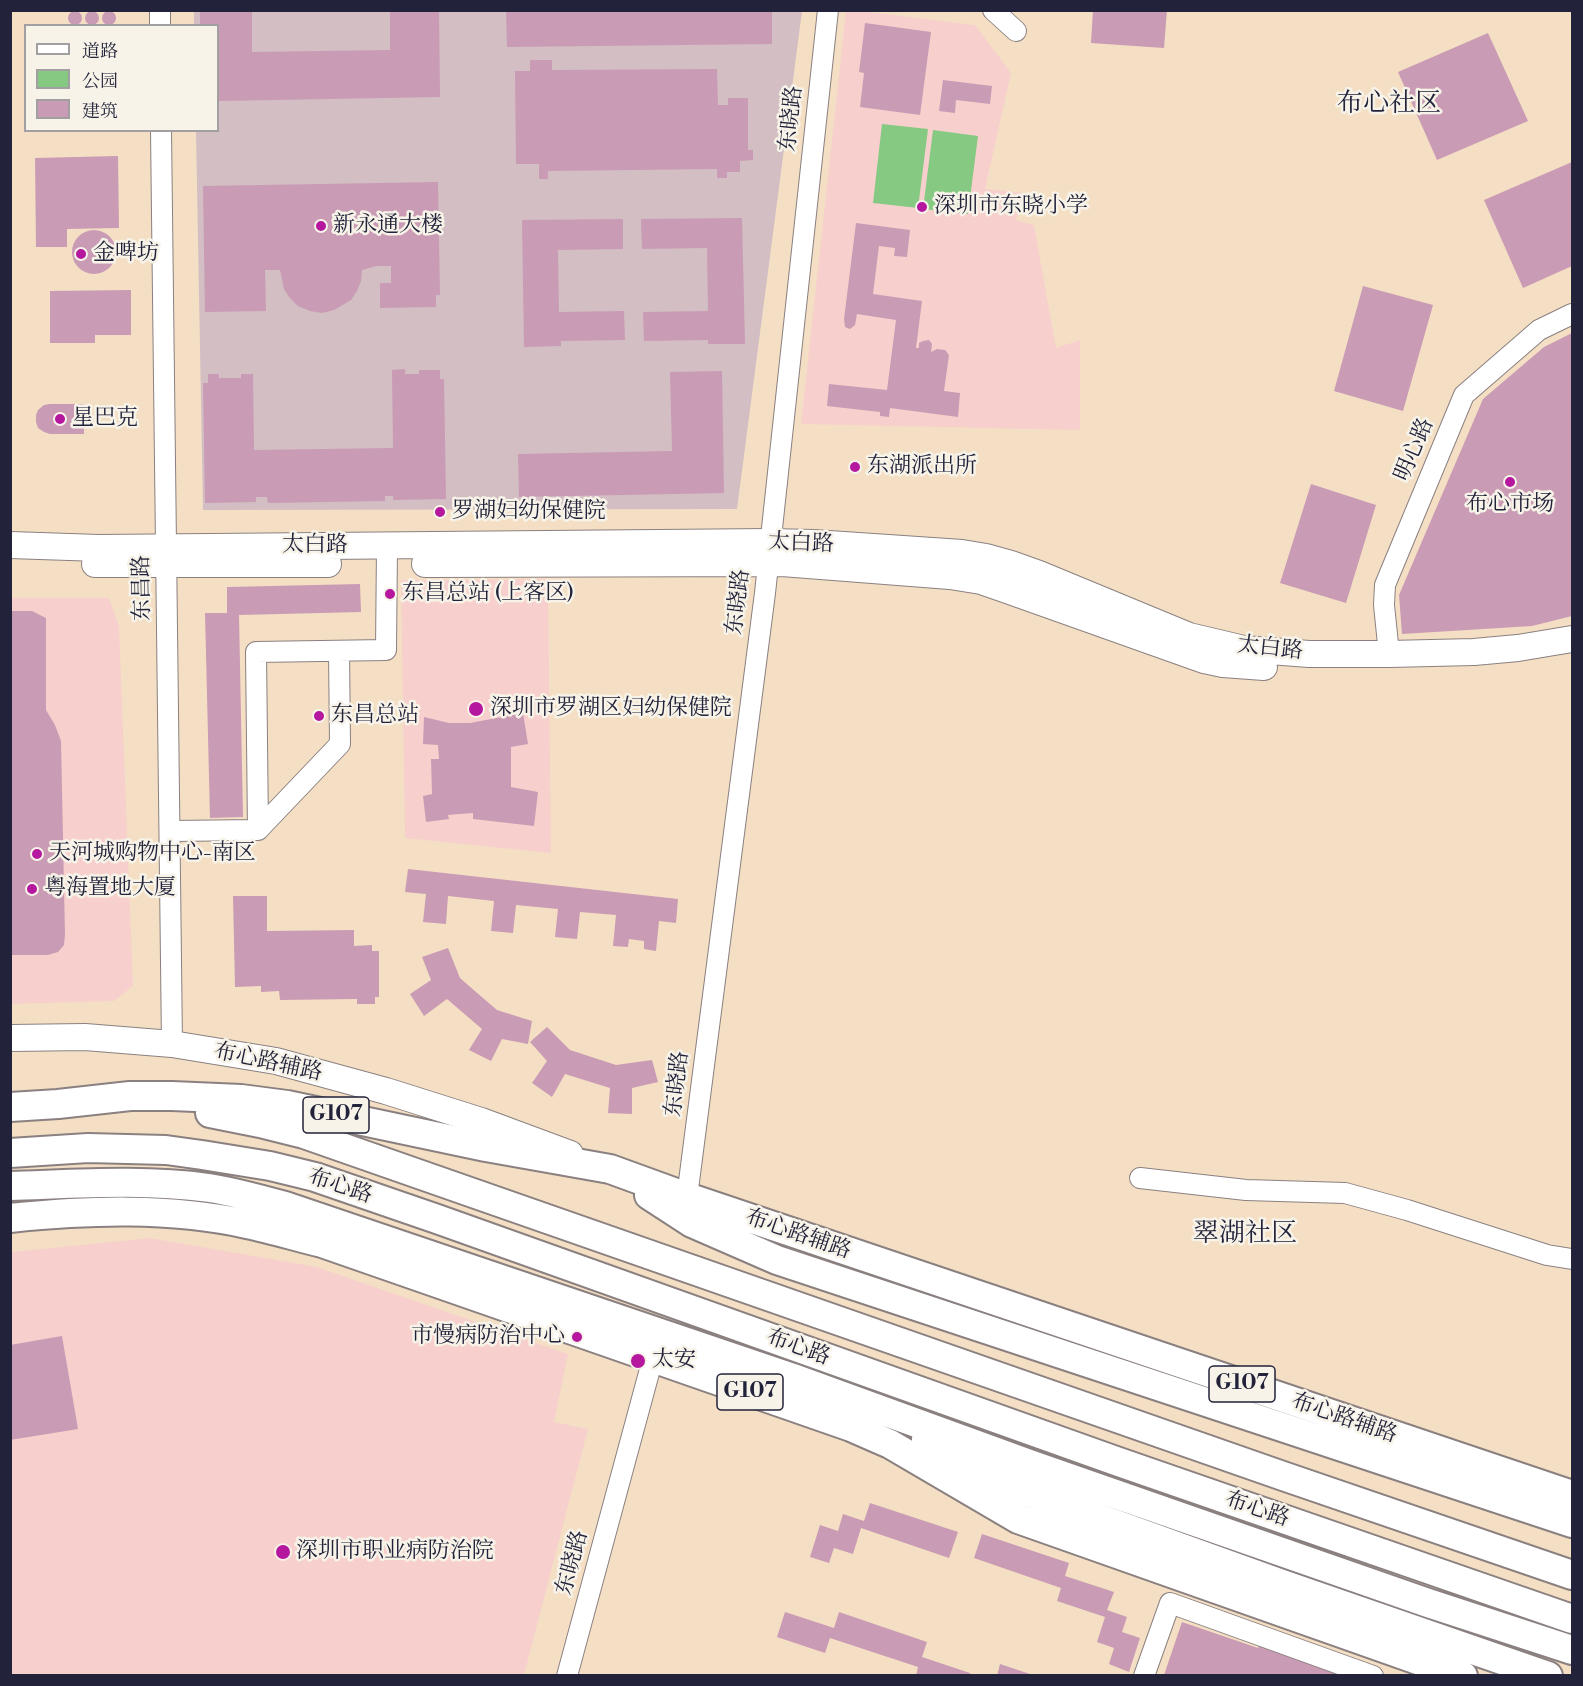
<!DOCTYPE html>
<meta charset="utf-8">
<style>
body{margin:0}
#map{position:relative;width:1583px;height:1686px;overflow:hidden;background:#f4dfc4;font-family:"Libre Bodoni","Noto Serif SC",serif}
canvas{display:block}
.frame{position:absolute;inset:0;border:12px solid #22223b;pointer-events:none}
.legend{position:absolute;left:24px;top:24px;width:195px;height:108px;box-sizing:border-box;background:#f7f3e8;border:2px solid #a29fa3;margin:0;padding:8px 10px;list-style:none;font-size:18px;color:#22223b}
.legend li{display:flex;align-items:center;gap:12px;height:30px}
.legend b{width:30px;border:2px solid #a29fa3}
</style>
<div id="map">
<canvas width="1583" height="1686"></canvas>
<div class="frame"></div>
<ul class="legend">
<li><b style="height:8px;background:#fff"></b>道路</li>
<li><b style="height:16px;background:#86c982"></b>公园</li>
<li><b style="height:16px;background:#ca9bb4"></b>建筑</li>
</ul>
</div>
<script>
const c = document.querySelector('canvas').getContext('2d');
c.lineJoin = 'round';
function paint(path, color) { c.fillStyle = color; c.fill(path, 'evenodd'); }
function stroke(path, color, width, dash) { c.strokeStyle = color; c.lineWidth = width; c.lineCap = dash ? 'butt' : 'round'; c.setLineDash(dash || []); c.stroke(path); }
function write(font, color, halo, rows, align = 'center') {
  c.font = font + ' "Libre Bodoni","Noto Serif SC",serif'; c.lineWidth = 5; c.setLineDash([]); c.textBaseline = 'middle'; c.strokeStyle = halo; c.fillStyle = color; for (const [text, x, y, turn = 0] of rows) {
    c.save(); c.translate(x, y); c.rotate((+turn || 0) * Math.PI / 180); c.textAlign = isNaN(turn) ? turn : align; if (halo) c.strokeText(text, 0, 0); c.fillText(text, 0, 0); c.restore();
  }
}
paint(new Path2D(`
 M846,11H861L975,25L1011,73L985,189L1025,193L1016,220L1034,225L1056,348L1080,340V430L801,424Z
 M548,579L551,853L405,838L401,580Z
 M10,598H109L119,626L133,986L114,1001L11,1004Z
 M150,1238L317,1267L568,1354L554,1422L588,1429L524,1675L11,1676V1252Z`), '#f7d0cd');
paint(new Path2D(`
 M194,11H802L737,509L203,510L196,131L218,130V26L194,25Z`), '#d2bec3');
paint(new Path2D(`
 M882,124L928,129L918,208L873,203Z
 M933,130L978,136L968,214L923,209Z`), '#86c982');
paint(new Path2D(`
 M200,10H252V52L390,50V10H439L440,97L218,101V26H200Z
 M506,10H772V44L507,47Z
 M1093,10H1167L1164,48L1091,43Z
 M85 18a7 7 0 1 1 14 0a7 7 0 1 1-14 0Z
 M68 18a7 7 0 1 1 14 0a7 7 0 1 1-14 0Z
 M102 18a7 7 0 1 1 14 0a7 7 0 1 1-14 0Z
 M865,23L931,32L920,115L860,107L864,73L859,72Z
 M1488,33L1528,121L1437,160L1398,72Z
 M530,60H552V70L717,69L718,105H728V98H748V150H753V160L740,161V172H727V178H717V169L548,171V179H539V164H516L515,71H530Z
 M943,80L992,86L990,104L956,100L955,113L939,111Z
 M118,156L119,228L67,229V247H36L35,158Z
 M1572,162V266L1523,288L1484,200Z
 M438,182L440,295H436V307L380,308V283H391V266H376L362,270L361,281L357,291L351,300L334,310L322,313L310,311L298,306L289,297L284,289L280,270H265L266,311L205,312L203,186Z
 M742,218L745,344H708V340L644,341L643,312L708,311L707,248L642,249L641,219Z
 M623,219V249L558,250L559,312L624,311L625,340L561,341V346L524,347L522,220Z
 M856,223L910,230L907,257L894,256L895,248L879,246L873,294L922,301L916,348H919V343L923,341L929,340L932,344L931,352L937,349L945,350L949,355L944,391L960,393L958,417L890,408L889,417L880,416V412L827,406L829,384L887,390L896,320L857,314L855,325L850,329L845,327L844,319Z
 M72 252a22 22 0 1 1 44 0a22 22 0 1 1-44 0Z
 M1363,286L1433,305L1403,411L1334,391Z
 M131,290V335H95V343H50V291Z
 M1572,333V616L1532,626L1402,634L1399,595L1483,399L1544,347Z
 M405,369V374H419V370H440V379H444L446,499L393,500V496H385V501L268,503L267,497H256V502L205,503L203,383H208V374H219V378H241V374H253L254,450L393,448L392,370Z
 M722,371L724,493L519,497L518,454L672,451L670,372Z
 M50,404H84V434H50L44,432L38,428L36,422V415L38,410L44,405Z
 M1311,484L1376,505L1346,603L1280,583Z
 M360,584L361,612L239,615L243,817L210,818L205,613H227V587Z
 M10,611H32L46,618V710L55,725L61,741L65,935L64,945L58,952L48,955H10Z
 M523,713L528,744L511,747V787L538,792L534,826L473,819V813L448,815L449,819L426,822L423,796L432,794L431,759H439L438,745L423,744L424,717L449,723H470Z
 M408,869L678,899L676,923L659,921L656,951L644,949V941L629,939L628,947L613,946L616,915L580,912L577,939L555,937L558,909L516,905L513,933L491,931L494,901L448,896L446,924L423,922L426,894L405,892Z
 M233,896H267V931L354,930V946L372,945V951H379V997H375V1004H357V999L280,1000L279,991L261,992V986L235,987Z
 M448,948L460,978L476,992L497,1010L532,1021L528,1044L502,1039L491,1061L469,1050L482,1029L447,999L424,1016L410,994L431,980L422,957Z
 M547,1027L570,1050L616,1065L652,1060L658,1082L632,1088V1114L608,1113L610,1088L565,1074L552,1097L532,1083L547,1061L530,1042Z
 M62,1336L78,1429L10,1440V1345Z
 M870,1503L958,1532L949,1558L861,1528L853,1554L834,1548L829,1563L810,1557L820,1525L838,1531L843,1514L864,1521Z
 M982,1534L1069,1563L1065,1576L1114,1592L1107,1610L1127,1617L1122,1632L1140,1638L1129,1672L1109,1664L1114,1648L1097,1642L1105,1617L1057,1601L1061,1588L974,1558Z
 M785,1612L834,1628L839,1612L927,1642L922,1657L970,1673L969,1676H916L918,1667L830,1638L825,1653L777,1637Z
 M1182,1622L1258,1648L1261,1641L1343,1671L1341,1676L1164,1675Z
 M1000,1664L1033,1675V1676H997Z`), '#ca9bb4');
const minor = new Path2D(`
 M160,10V26
 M993,10L1016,31
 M161,130L172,1044
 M1389,654L1384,605L1385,585L1464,395L1539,330L1572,314
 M258,830L256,652L386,650L387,546
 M170,831L258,830L340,744L339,651
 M1140,1178L1246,1190L1345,1193L1407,1210L1547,1255L1572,1259
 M687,1197L765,593L828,10
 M567,1676L653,1358
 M1144,1676L1170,1603L1373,1676`);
const major = new Path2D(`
 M10,545L99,548L770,542L814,543L962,553L986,557L1011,564L1039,574L1189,636L1244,649L1309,654H1389L1474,652L1518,648L1572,639
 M95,564H328
 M425,564L782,563L950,576L981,581L1007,590L1204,660L1223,664L1264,667
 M10,1038L85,1037L172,1044L276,1061L386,1091L481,1121L570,1154`);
const highway = new Path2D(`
 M10,1107L58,1104L130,1096H172L241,1099L287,1105L486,1147L610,1169L687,1197L1572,1495
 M210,1113L260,1123L304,1134L1283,1476L1572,1575
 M10,1153L88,1148L166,1150L202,1155L270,1166L315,1177L437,1219L1116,1461L1572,1619
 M10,1186C77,1184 143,1179 209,1188C235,1192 260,1199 285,1206L793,1378L1032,1465L1428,1603L1572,1650
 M649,1195L692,1223L777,1260L1572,1523
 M10,1218C89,1210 169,1207 247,1224C272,1229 297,1237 322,1243L851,1427L890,1444L1018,1519L1463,1676
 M926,1439L979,1472L1004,1484L1282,1584L1548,1676`);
stroke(minor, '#8b8080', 22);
stroke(major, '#8b8080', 28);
stroke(highway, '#8b8080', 32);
stroke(minor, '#fff', 20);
stroke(major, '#fff', 26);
stroke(highway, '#fff', 28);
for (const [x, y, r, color] of [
 [922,207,6,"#b5179e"],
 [321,226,6,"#b5179e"],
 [81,254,6,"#b5179e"],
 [60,419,6,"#b5179e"],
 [855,467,6,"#b5179e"],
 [1510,482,6,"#b5179e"],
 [440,512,6,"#b5179e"],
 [390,594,6,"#b5179e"],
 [476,709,8,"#b5179e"],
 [319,716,6,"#b5179e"],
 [37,854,6,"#b5179e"],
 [32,889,6,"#b5179e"],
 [577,1337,6,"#b5179e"],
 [638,1361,8,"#b5179e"],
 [283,1552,8,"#b5179e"]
]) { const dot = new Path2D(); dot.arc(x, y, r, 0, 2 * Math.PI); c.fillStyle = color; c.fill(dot); stroke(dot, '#f7f3e8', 2); }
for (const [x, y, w] of [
 [336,1115,66],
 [1242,1384,66],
 [750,1392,66]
]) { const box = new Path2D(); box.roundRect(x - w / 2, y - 18, w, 36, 4.5); c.fillStyle = '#f7f3e8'; c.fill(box); stroke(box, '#22223b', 1.5); }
write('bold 21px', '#22223b', null, [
 ["G107",336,1115],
 ["G107",1242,1384],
 ["G107",750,1392]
]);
write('22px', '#22223b', '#f7f3e8', [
 ["东晓路",792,119,-84],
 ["明心路",1415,450,-67],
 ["太白路",801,544,2],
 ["太白路",315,546],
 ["东昌路",143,588,-91],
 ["东晓路",739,602,-83],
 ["太白路",1270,649,6],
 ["布心路辅路",268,1063,12],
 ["东晓路",678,1084,-83],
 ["布心路",340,1187,18],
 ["布心路辅路",798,1235,19],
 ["布心路",798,1348,20],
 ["布心路辅路",1344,1419,19],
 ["布心路",1257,1510,19],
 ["东晓路",573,1563,-75]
]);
write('22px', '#22223b', '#f7f3e8', [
 ["深圳市东晓小学",934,207],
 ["新永通大楼",333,226],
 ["金啤坊",93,254],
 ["星巴克",72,419],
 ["东湖派出所",867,467],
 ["布心市场",1510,505,"center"],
 ["罗湖妇幼保健院",452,512],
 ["东昌总站 (上客区)",402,594],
 ["深圳市罗湖区妇幼保健院",490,709],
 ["东昌总站",331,716],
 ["天河城购物中心-南区",49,854],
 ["粤海置地大厦",44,889],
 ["市慢病防治中心",565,1337,"right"],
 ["太安",652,1361],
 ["深圳市职业病防治院",296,1552]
], 'left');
write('26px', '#22223b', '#f7f3e8', [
 ["布心社区",1389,105],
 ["翠湖社区",1245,1235]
]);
</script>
